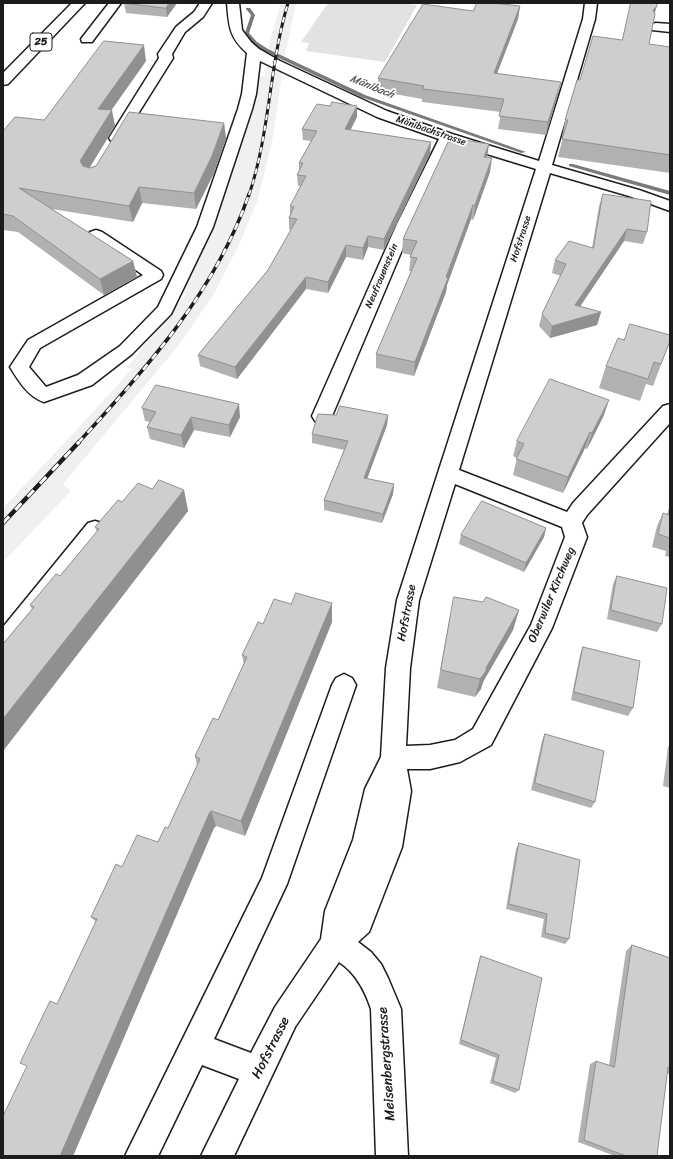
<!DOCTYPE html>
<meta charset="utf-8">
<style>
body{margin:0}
#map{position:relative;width:673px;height:1159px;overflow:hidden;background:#fff;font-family:Sriracha,sans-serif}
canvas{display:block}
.frame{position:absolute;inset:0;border:4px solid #1c1c1c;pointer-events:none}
</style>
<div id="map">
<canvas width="673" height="1159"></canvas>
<div class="frame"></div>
</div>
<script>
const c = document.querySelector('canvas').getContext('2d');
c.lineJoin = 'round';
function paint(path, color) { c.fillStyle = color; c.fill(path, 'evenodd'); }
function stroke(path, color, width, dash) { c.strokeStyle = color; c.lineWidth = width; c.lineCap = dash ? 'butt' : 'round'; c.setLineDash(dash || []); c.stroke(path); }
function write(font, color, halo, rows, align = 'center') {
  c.font = font + ' Sriracha,sans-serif'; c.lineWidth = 3.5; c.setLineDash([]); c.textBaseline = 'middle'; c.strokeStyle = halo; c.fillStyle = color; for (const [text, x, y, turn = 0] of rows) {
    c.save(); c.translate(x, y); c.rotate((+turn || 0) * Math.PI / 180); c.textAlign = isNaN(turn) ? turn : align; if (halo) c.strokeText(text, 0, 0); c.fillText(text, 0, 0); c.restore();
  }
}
paint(new Path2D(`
 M281,3H296L287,47H286L272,142L258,199L238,247L214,294L178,346L63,484L71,491L3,562V508L81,425L132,369L127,367L186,294L178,292L205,240L224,195L243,137L257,77L265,76L270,39Z`), '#f0f0f0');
paint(new Path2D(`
 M328,3H401L417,5L385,62L306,51L309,43L301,42Z`), '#e2e2e2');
paint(new Path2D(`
 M246,8H250L255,15L249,33L257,42L268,49L365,95L526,152L521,153L361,97L264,51L253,44L245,33L251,15L246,9Z
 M569,164H573L670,191V195L569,166Z`), '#7a7a7a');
const minor = new Path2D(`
 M109,3H121L92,42H82L81,39Z
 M200,3H212L203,17L185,32L172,54L173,58L121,141L116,142L111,141L109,138L159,58L158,54L176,27L194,12Z
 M227,3H239L242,30L251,42L259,49L280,61L387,111L452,134L539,161L583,19L585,3H597L595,19L552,165L639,190L670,201V211L629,196L550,173L459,470L567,512L573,503L663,406L670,404V423L587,515L582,523L587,537L552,628L491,745L460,762L430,769H407L411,791L402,847L369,932L358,942L371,952L381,964L388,978L401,1009L408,1156H376L371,1009C365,991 356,973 339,962L295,1027L234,1156H201L239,1079L202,1065L158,1156H125L262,878L332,685L336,678L344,674L352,678L356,685L287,884L214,1039L251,1053L275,1007L321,939L325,911L353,840L365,789L381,757L386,668L397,600L536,169L451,143L413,224L332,416L329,421L322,423L315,421L312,416L397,224L439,139L377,117L260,61L256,94L252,109L213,227L171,314L132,354L92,385L44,402C28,397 18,380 10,367L28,340L143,275L90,238L88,235L90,232L96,230L102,232L161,271L163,275L161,279L40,348L29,367L46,387L78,375L120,346L158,307L197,227L238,109L242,94L247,53C229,37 229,26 227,3ZM455,484L562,527L565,537L531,625L473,729L455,740L430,745L406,746L410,668L419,600Z
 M656,23L670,24V32L652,30L650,27L652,24Z
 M95,521L102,523L106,529L102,535L11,651L3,654V627L88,523Z`);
const major = new Path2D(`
 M72,3H85L8,84L3,85V73Z`);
stroke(minor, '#1c1c1c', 3);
stroke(major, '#1c1c1c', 3);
paint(minor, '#fff');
paint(major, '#fff');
const railFar2 = new Path2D(`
 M249,195C270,133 269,66 288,3`);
const railFar1 = new Path2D(`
 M78,443C146,369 216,291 249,194`);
const rail = new Path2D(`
 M3,523L79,442`);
stroke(railFar2, '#1c1c1c', 3);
stroke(railFar1, '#1c1c1c', 3.5);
stroke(rail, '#1c1c1c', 4.5);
stroke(railFar2, '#fff', 2, [5.5]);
stroke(railFar1, '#fff', 2.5, [7]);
stroke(rail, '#fff', 3, [9]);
paint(new Path2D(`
 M124,3H177L167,17L126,13Z
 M520,6L518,19L497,74L558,94L546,135L498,129L501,112L422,102V99L378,91V78L473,11Z
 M655,14L649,44L670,47V173L558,157L563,137H562L565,120L622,40Z
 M146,61L111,110L115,126L89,168L224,123L226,139L214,173L196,209L142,203L133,222L52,209L133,261L137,277L104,295L18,232L3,230V131L44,120Z
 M330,106H357V117L350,130L431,142L430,154L384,250L368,247L363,260L346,257L328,293L306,289L237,379L200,366L198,355L268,270L291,230L289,229V218L290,214V206L301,186H298L297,175L299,171V163L311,141L303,140L302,129Z
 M488,157L490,172L473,220L471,219L447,285L446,292L414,376L376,368V354L411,271H409L411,255L402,253L403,239Z
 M603,194L647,232L643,244L624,241L580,307L601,312L597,325L550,338L539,326L542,314L561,276L552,273L555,260L592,248L599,206Z
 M624,340L670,341L653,386L646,384L640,401L599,388L606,366Z
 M142,408L240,417L230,437L194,430L184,448L150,439L147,427L150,422L145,421Z
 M336,415H388L387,425L367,479L394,484L393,494L382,523L324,510V500L344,450L312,443V434Z
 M604,415L587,449L585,448L563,493L513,475L517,458L513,456L517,441Z
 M152,489L184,490L188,511L3,751V644L32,609L30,605L60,576L97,532L95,527L122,502Z
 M670,505V557L665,556L666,551L652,547L657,526L663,513L667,514Z
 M546,528L544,537L524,572L459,544L461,535Z
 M617,576L662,624L657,632L607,619L613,584Z
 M519,610L513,630L483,682L481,689L475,697L437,688L450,616Z
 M332,622L245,836L216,826L214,828L73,1156H3L57,1004L96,922L91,917L122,867L158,842L168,828L197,765L195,756L218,720L244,665L242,655L263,624Z
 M583,647L633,708L628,716L571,700L580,655Z
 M545,734L595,802L591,808L531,790L542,741Z
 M670,743V788L663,786L668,747Z
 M519,843L569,939L565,944L541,937L544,919L506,909L516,849Z
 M632,945L670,958V1073L669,1074L667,1073L657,1156H615L578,1142L590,1064L596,1061L609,1065L626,951Z
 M481,956L519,1090L515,1093L490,1083L496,1058L459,1044L479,961Z`), '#b1b1b1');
paint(new Path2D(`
 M169,3H177L167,17L166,8Z
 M520,6L518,19L492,86L494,73Z
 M657,6L652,22L653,10Z
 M144,45L146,61L101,125L98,109Z
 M561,82L558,94L546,135L548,122Z
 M357,106V117L345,141V129Z
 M112,110L115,126L84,177L80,161Z
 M224,123L226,139L214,173L196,209L194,193Z
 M431,142L430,154L384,250V239Z
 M489,144L487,158L484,157Z
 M492,158L490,172L473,220L475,205Z
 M139,187L142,203L133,222L129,206Z
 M473,205L471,219L447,285L446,292L414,376L415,362Z
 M627,229L624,241L572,318L575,305Z
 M368,236V247L363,260V248Z
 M346,245V257L328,293V282Z
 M133,261L137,277L104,295L100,279Z
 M306,277V289L237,379L235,367Z
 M601,312L597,325L550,338L552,326Z
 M609,400L604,415L587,449L592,433Z
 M239,404L240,417L230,437L229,425Z
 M388,415L387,425L364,487V478Z
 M191,417L194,430L184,448L181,435Z
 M590,432L585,448L563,493L568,477Z
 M394,484L393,494L382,523L383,514Z
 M184,490L188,511L3,751V719Z
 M546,528L544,537L524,572L526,563Z
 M332,603V622L245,836L241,821Z
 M519,610L513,630L483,682L481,689L475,697L480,679Z
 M211,811L216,826L214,828L73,1156H60L209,814Z`), '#909090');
const building = new Path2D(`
 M124,3H169L166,8Z
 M477,3H493L520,6L494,73L561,82L548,122L499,116L504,99L423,89L424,86L378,78L423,4L473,11Z
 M631,3H657V6L653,10L655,14L649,44L670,47V155L562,139L568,120H565L577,80H580L593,36L622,40Z
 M104,41L144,45L98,109L112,110L80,161L83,166L90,168L96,166L129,112L224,123L212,156L194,193L139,187L129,206L19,188L133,261L100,279L13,216L3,214V131L15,117L44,120Z
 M332,102L357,106L345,129L431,142L384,239L368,236L363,248L346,245L328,282L306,277L235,367L198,355L268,270L297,219L289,218L294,207L290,206L306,176L297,175L303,163H299L317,131L302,129L317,104L330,106Z
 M458,139L489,144L484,157L492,158L475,205H473L446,277L448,278L415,362L376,354L417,258L410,257L417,241L403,239L448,142L456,143Z
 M603,194L651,201L647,232L627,229L575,305L601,312L552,326L542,314L566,264L555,260L569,241L593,248Z
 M630,324L670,335V341L661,364L654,362L648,379L606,366L618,338L624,340Z
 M550,379L609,400L592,433L590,432L568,477L516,459L524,444L517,441Z
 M156,385L239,404L229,425L191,417L181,435L147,427L156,412L142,408Z
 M340,406L388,415L364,478L394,484L383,514L324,500L348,441L312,434L318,414L336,415Z
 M159,480L184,490L3,719V644L34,607L30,605L56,574L60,576L99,529L95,527L118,500L122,502L138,483L152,489Z
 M482,501L546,528L526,563L461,535Z
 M670,512V538L658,534L663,513L669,515Z
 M617,576L667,588L662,624L611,610Z
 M296,593L332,603L241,821L211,811L209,814L60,1156H3V1116L27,1066L20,1063L50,1001L57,1004L97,919L91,917L116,864L122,867L137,835L158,842L165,827L168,828L200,759L195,756L213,718L218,720L247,657L242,655L258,622L263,624L274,599L291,604Z
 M454,597L483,602L486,597L519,610L486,668V671L480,679L441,670Z
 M583,647L640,661L633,708L574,692Z
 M545,734L604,751L595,802L535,783Z
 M519,843L580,860L569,939L545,933L547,914L509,904Z
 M632,945L670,958V1068L668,1067L657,1156H626L584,1140L596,1061L614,1067Z
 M481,956L542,978L519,1090L493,1081L499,1055L461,1040Z`);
paint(building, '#cecece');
stroke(building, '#909090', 1);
write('10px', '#1c1c1c', '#fff', [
 ["Mänibachstrasse",431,131,19],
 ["Hofstrasse",521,239,-72],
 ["Neufrauenstein",382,276,-67]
]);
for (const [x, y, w] of [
 [41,42,22]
]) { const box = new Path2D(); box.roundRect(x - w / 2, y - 9, w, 18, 3); c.fillStyle = '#fff'; c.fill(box); stroke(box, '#1c1c1c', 1); }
write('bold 11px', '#1c1c1c', null, [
 ["25",41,42]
]);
write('italic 11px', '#5a5a5a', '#fff', [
 ["Mänibach",372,87,22]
]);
write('12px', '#1c1c1c', '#fff', [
 ["Oberwiler Kirchweg",552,595,-67],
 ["Hofstrasse",407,613,-79]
]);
write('14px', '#1c1c1c', '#fff', [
 ["Hofstrasse",271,1048,-63],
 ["Meisenbergstrasse",387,1064,-94]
]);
</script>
